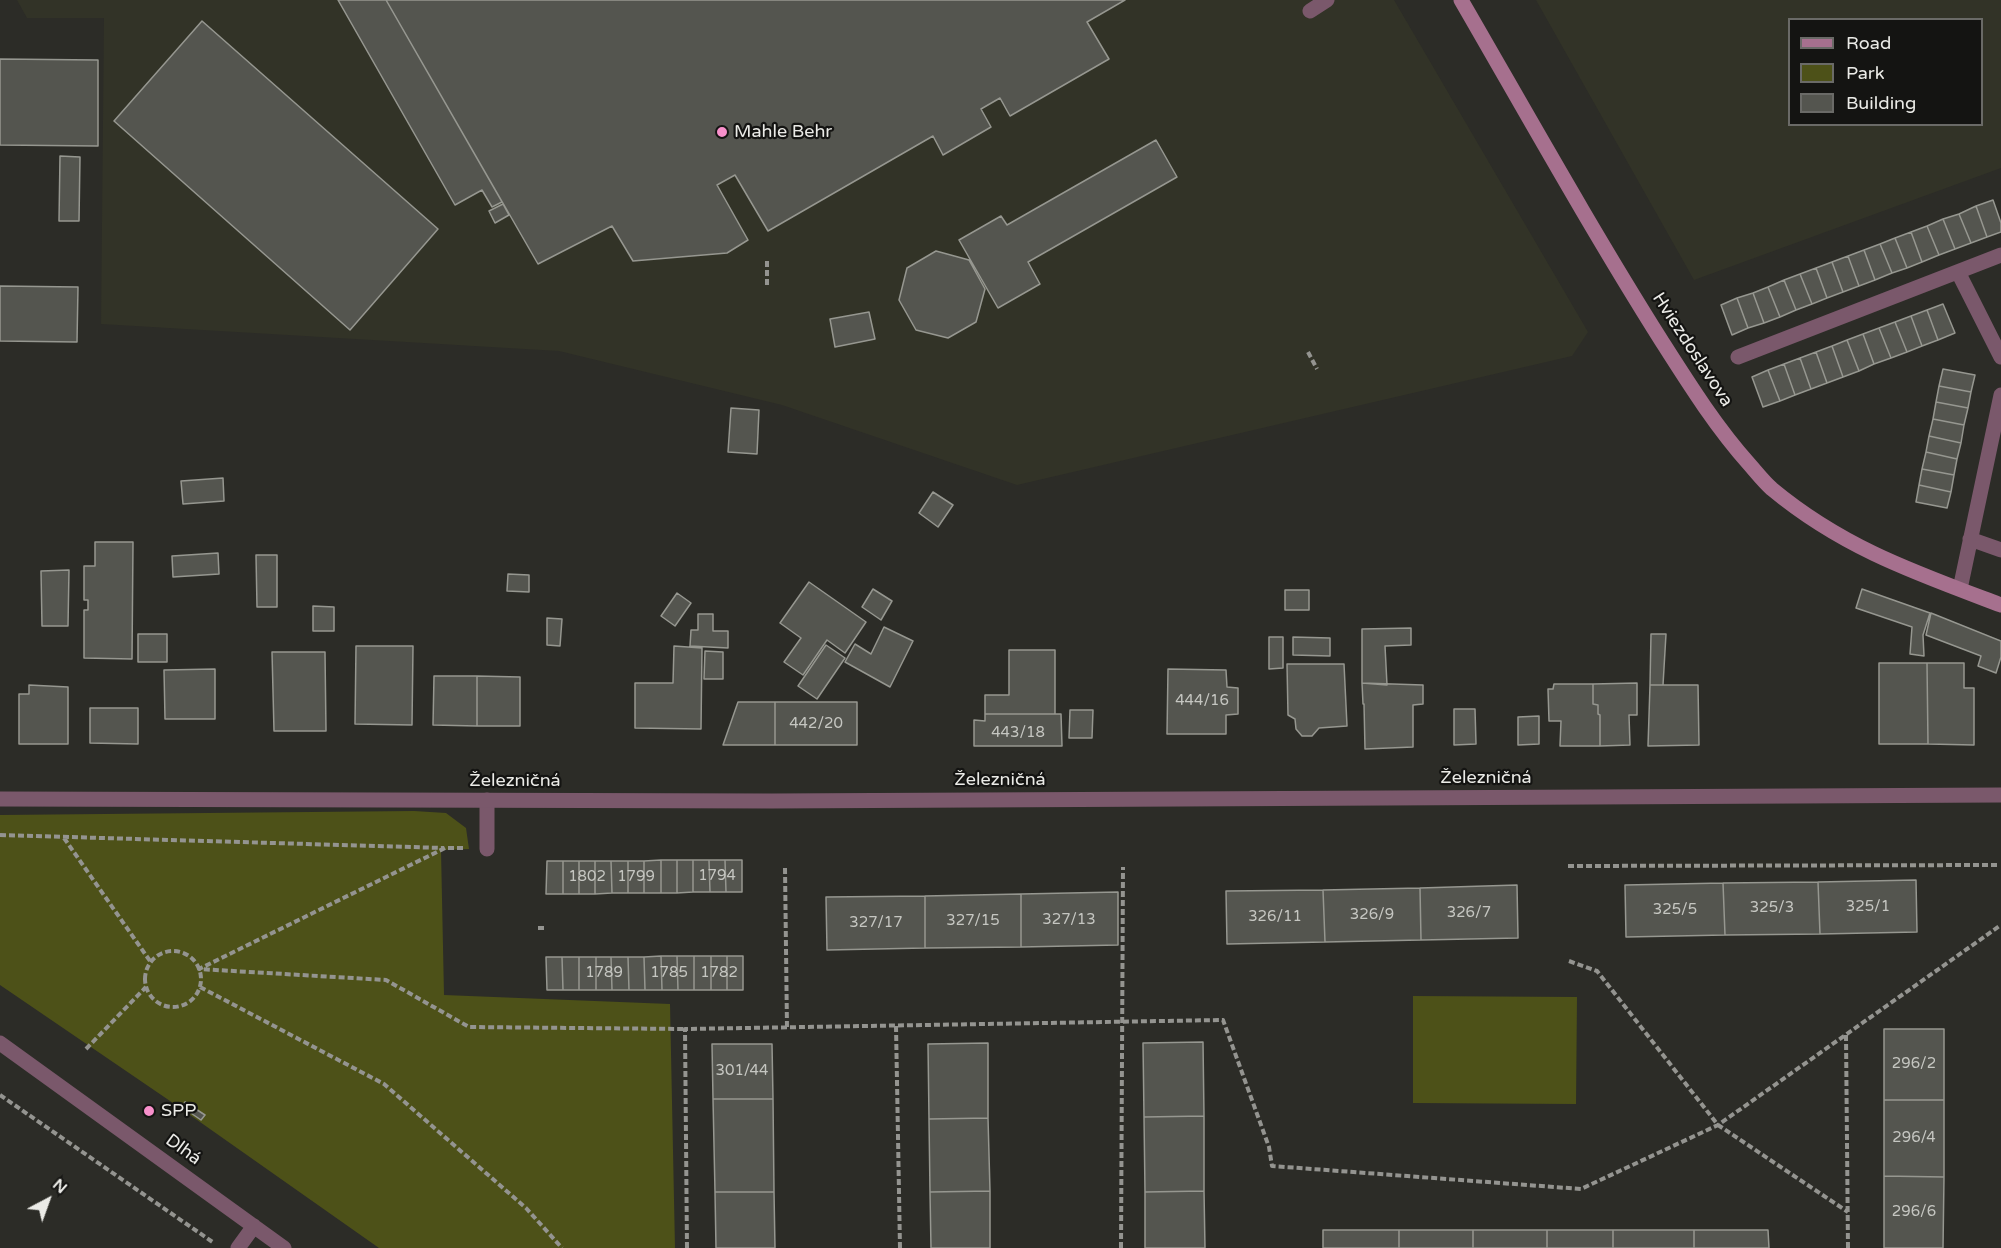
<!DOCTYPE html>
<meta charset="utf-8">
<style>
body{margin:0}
#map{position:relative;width:2001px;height:1248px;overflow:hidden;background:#2c2c27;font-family:"Varela Round",sans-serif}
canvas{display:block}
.legend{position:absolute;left:1788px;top:18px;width:195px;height:108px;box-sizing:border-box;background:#141412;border:2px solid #6a6a67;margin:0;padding:8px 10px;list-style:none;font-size:18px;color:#ebebe7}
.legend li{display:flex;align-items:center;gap:12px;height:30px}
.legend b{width:30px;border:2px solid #6a6a67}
.north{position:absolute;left:18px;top:1170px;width:60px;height:60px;-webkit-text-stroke:4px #141412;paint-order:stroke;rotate:41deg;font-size:16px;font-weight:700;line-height:24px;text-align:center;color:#ebebe7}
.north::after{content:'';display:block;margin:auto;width:21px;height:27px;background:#ebebe7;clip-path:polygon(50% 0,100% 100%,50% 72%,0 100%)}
</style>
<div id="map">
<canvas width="2001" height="1248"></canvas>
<ul class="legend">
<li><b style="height:8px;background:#a6708e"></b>Road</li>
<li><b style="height:16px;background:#4d5118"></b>Park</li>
<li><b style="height:16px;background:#54554f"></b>Building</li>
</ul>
<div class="north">N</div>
</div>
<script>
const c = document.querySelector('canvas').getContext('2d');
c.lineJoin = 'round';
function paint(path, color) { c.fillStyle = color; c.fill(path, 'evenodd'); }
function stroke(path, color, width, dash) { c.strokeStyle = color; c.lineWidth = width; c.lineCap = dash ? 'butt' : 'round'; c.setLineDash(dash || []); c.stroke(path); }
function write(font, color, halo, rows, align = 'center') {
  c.font = font + ' "Varela Round",sans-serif'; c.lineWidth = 4.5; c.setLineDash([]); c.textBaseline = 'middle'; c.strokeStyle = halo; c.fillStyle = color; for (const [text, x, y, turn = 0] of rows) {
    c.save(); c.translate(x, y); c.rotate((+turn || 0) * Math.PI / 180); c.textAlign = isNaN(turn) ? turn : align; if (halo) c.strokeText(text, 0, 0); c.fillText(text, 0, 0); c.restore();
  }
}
paint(new Path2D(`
 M17,0H1394L1588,332L1572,356L1017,485L782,405L559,351L101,324L104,18H27Z
 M1536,0H2001V168L1694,280ZM1790,20H1982V124H1790Z`), '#323327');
paint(new Path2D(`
 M414,811L446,813L466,828L469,849L441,850L444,995L670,1004L675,1248H379L173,1103L0,985V815Z
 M1413,996L1577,997L1576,1104L1413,1103Z`), '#4d5118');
const building = new Path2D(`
 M338,0H386L502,202L492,207L482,190L455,205Z
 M386,0H1125L1087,22L1109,59L1010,116L1000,98L981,109L991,127L943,155L933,136L768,231L735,175L717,185L748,240L727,253L633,261L612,226L538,264Z
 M202,21L438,229L350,330L114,121Z
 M0,59L98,60V146L0,145Z
 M1156,140L1177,177L1028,262L1040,284L998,308L959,240L1001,216L1007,225Z
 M60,156L80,157L79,221H59Z
 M1993,200L2001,223V232L1987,237L1976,206Z
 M503,204L509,215L495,223L489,211Z
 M1976,206L1987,237L1971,243L1959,214Z
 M1959,214L1971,243L1955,249L1943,219Z
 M1943,219L1955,249L1939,255L1927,226Z
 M1927,226L1939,255L1922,262L1911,232Z
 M1911,232L1922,262L1907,268L1895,238Z
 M1895,238L1907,268L1892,273L1880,244Z
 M1880,244L1892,273L1875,280L1864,250Z
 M1864,250L1875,280L1859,286L1848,256Z
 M936,251L969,260L985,289L976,322L948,338L916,330L899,300L907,268Z
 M1848,256L1859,286L1843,292L1832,262Z
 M1832,262L1843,292L1827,298L1816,268Z
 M1816,268L1827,298L1812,304L1800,274Z
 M1800,274L1812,304L1796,310L1784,280Z
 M1784,280L1796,310L1780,317L1768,287Z
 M0,286L78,287L77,342L0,341Z
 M1768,287L1780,317L1764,323L1753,293Z
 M1753,293L1764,323L1748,328L1737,298Z
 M1737,298L1748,328L1732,335L1721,305Z
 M1943,304L1955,333L1938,340L1927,310Z
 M1927,310L1938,340L1922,346L1911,316Z
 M869,312L875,339L835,347L830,319Z
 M1911,316L1922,346L1907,352L1895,322Z
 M1895,322L1907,352L1891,358L1879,328Z
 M1879,328L1891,358L1874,364L1863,334Z
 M1863,334L1874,364L1859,371L1847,340Z
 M1847,340L1859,371L1843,377L1832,346Z
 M1832,346L1843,377L1827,383L1816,352Z
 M1816,352L1827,383L1811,389L1800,358Z
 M1800,358L1811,389L1795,395L1784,364Z
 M1784,364L1795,395L1780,401L1768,370Z
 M1943,369L1975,375L1971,392L1939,386Z
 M1768,370L1780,401L1763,407L1752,377Z
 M1939,386L1971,392L1968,408L1936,402Z
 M1936,402L1968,408L1964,425L1933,419Z
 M731,408L759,410L757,454L728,452Z
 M1933,419L1964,425L1961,443L1929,436Z
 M1929,436L1961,443L1957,459L1926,452Z
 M1926,452L1957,459L1954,475L1922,469Z
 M1922,469L1954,475L1951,492L1919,485Z
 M223,478L224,501L183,504L181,481Z
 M1919,485L1951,492L1947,508L1916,502Z
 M933,492L953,505L938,527L919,513Z
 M95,542H133L132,659L84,658V610H88V600H84V566H95Z
 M218,553L219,574L173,577L172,556Z
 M256,555H277V607H257Z
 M69,570L68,626H42L41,571Z
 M508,574L529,575V592L507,591Z
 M809,582L866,622L845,653L827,640L803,675L784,662L801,638L780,623Z
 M873,589L892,601L881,620L862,607Z
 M1862,589L1930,613L1923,635L1924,656L1910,654L1912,627L1856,608Z
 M1285,590H1309V610H1285Z
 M677,593L691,603L675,626L661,616Z
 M313,606L334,607V631H313Z
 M1931,613L2001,641V657L1996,673L1978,666L1981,656L1926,635Z
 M698,614H713V631H728V648L690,646L691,630H698Z
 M547,618L562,619L560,646L547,645Z
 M884,627L913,641L890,687L845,662L855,644L871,654Z
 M1411,628V645L1385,646L1387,685L1362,683V629Z
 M138,634H167V662H138Z
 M1651,634H1666L1663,685H1650Z
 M1269,637H1283V668L1269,669Z
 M1293,637L1330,638V656L1293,655Z
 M826,645L845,658L817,699L798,686Z
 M356,646H413L412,725L355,724Z
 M674,646L702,648L701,729L635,728V683H673Z
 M1009,650H1055V714H985V695H1009Z
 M705,651L723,652V679H704Z
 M272,652H325L326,731H274Z
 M1879,663H1927L1928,744H1879Z
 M1927,663H1964V688H1974V745L1928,744Z
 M1287,664H1344L1347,726L1319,728L1312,736H1302L1296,729L1295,719L1288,715Z
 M215,669V719H165L164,670Z
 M1168,669L1226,670L1227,687L1238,688V714L1226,715V734H1167Z
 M434,676H477V726L433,725Z
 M477,676L520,677V726H477Z
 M1362,683L1423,685V704L1413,705V747L1365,749L1364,704H1363Z
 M1637,683V715H1629L1630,745L1600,746V715L1598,714V705L1593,704V684Z
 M1554,684H1593V704L1598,705V714L1600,715V746H1560L1561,721H1549L1548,689H1553Z
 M29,685L68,687V744H19V694H29Z
 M1650,685H1698L1699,745L1648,746Z
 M738,702H775V745H723Z
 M775,702H857V745H775Z
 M90,708H138V744L90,743Z
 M1454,709H1475L1476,744L1454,745Z
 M1070,710H1093L1092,738H1069Z
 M985,714H1061L1062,746H974V720L985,721Z
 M1539,716V744L1518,745V717Z
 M661,860V893H644V861Z
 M661,860H677V893H661Z
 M677,860H693V892L677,893Z
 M693,860H709L710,892H693Z
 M709,860H725L726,892H710Z
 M725,860H742V892H726Z
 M547,861H563V894H546Z
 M563,861H579V894H563Z
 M579,861H595V894H579Z
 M595,861H611L612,893L595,894Z
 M611,861H628V893H612Z
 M628,861H644V893H628Z
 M1916,880L1917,932L1820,934L1818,882Z
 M1818,882L1820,934L1725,935L1723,883Z
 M1723,883L1725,935L1626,937L1625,885Z
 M1517,885L1518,938L1421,940L1420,888Z
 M1420,888L1421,940L1325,942L1323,890Z
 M1323,890L1325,942L1227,944L1226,891Z
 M1118,892V945L1021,947V894Z
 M1021,894V947L925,948V896Z
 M925,896V948L827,950L826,897Z
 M661,956H677L678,990H662Z
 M661,956L662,990H645L644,957Z
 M677,956H694V990H678Z
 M694,956H711V990H694Z
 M711,956H727V990H711Z
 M727,956H743V990H727Z
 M546,957H562L563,990H547Z
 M562,957H579V990H563Z
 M579,957H596V990H579Z
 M596,957H611L612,990H596Z
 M611,957H628L629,990H612Z
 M628,957H644L645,990H629Z
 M1884,1029H1944V1100H1884Z
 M1203,1042L1204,1116L1144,1117L1143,1043Z
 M988,1043V1118L929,1119L928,1044Z
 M712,1044H772L773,1099H713Z
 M713,1099H773L774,1192H715Z
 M1884,1100H1944V1177L1884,1176Z
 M185,1102L205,1115L201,1120L182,1107Z
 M1204,1116V1191L1145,1192L1144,1117Z
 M988,1118L990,1191L930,1192L929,1119Z
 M1884,1176L1944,1177L1943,1248H1884Z
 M990,1191V1248H931L930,1192Z
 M1204,1191L1205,1248H1145V1192Z
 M715,1192H774L775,1248H716Z
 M1323,1230H1399V1248H1323Z
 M1399,1230H1473V1248H1399Z
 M1473,1230H1547V1248H1473Z
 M1547,1230H1613V1248H1547Z
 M1613,1230H1694V1248H1613Z
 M1694,1230H1768L1769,1248H1694Z`);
paint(building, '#54554f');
stroke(building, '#969790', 1.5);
stroke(new Path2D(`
 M767,261V285
 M1308,352L1317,369
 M0,835L444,848
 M64,838L150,961
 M463,848H445L199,969L386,980L469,1027L685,1029
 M1568,866L1999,865
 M785,868L787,1028
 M538,928H547
 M145 979a28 28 0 1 1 56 0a28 28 0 1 1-56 0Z
 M1569,961L1597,971L1718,1125L1848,1212
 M200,987L384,1084L526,1208L562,1248
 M896,1026L900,1248
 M1846,1035L1848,1248
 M86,1049L146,987
 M0,1095L214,1243
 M687,1248L685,1029L1223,1020L1269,1147L1272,1166L1581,1189L1718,1125L2001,925
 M1121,1248L1123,867`), '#949490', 4, [6, 3]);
stroke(new Path2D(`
 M1310,11L1327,0
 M1958,272L2001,357
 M1738,357L2001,255
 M1970,539L2001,550
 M1960,589L2001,395
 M487,800V849`), '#7a586b', 15);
stroke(new Path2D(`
 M0,799L772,801L2001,795
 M0,1043L284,1248
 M238,1248L254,1226`), '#7a586b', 15);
stroke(new Path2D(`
 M1461,0C1527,114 1591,229 1661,340C1689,384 1716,427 1750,465C1757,473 1764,482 1772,489C1843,548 1916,573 2001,605`), '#a6708e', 15);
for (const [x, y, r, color] of [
 [722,132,6,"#f890cb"],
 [149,1111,6,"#f890cb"]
]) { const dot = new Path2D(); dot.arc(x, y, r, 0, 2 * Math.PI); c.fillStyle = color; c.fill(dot); stroke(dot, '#141412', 2); }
write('15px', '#c5c6c1', null, [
 ["444/16",1202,701],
 ["442/20",816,724],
 ["443/18",1018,733],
 ["1794",717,876],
 ["1802",587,877],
 ["1799",636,877],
 ["325/1",1868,907],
 ["325/3",1772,908],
 ["325/5",1675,910],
 ["326/7",1469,913],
 ["326/9",1372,915],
 ["326/11",1275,917],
 ["327/13",1069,920],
 ["327/15",973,921],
 ["327/17",876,923],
 ["1789",604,973],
 ["1785",669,973],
 ["1782",719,973],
 ["296/2",1914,1064],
 ["301/44",742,1071],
 ["296/4",1914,1138],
 ["296/6",1914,1212]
]);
write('18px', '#ebebe7', '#141412', [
 ["Mahle Behr",734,132],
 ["SPP",161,1111]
], 'left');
write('18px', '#ebebe7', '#141412', [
 ["Hviezdoslavova",1692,350,57],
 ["Železničná",1486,778],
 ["Železničná",1000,780],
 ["Železničná",515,781],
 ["Dlhá",183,1150,36]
]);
</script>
